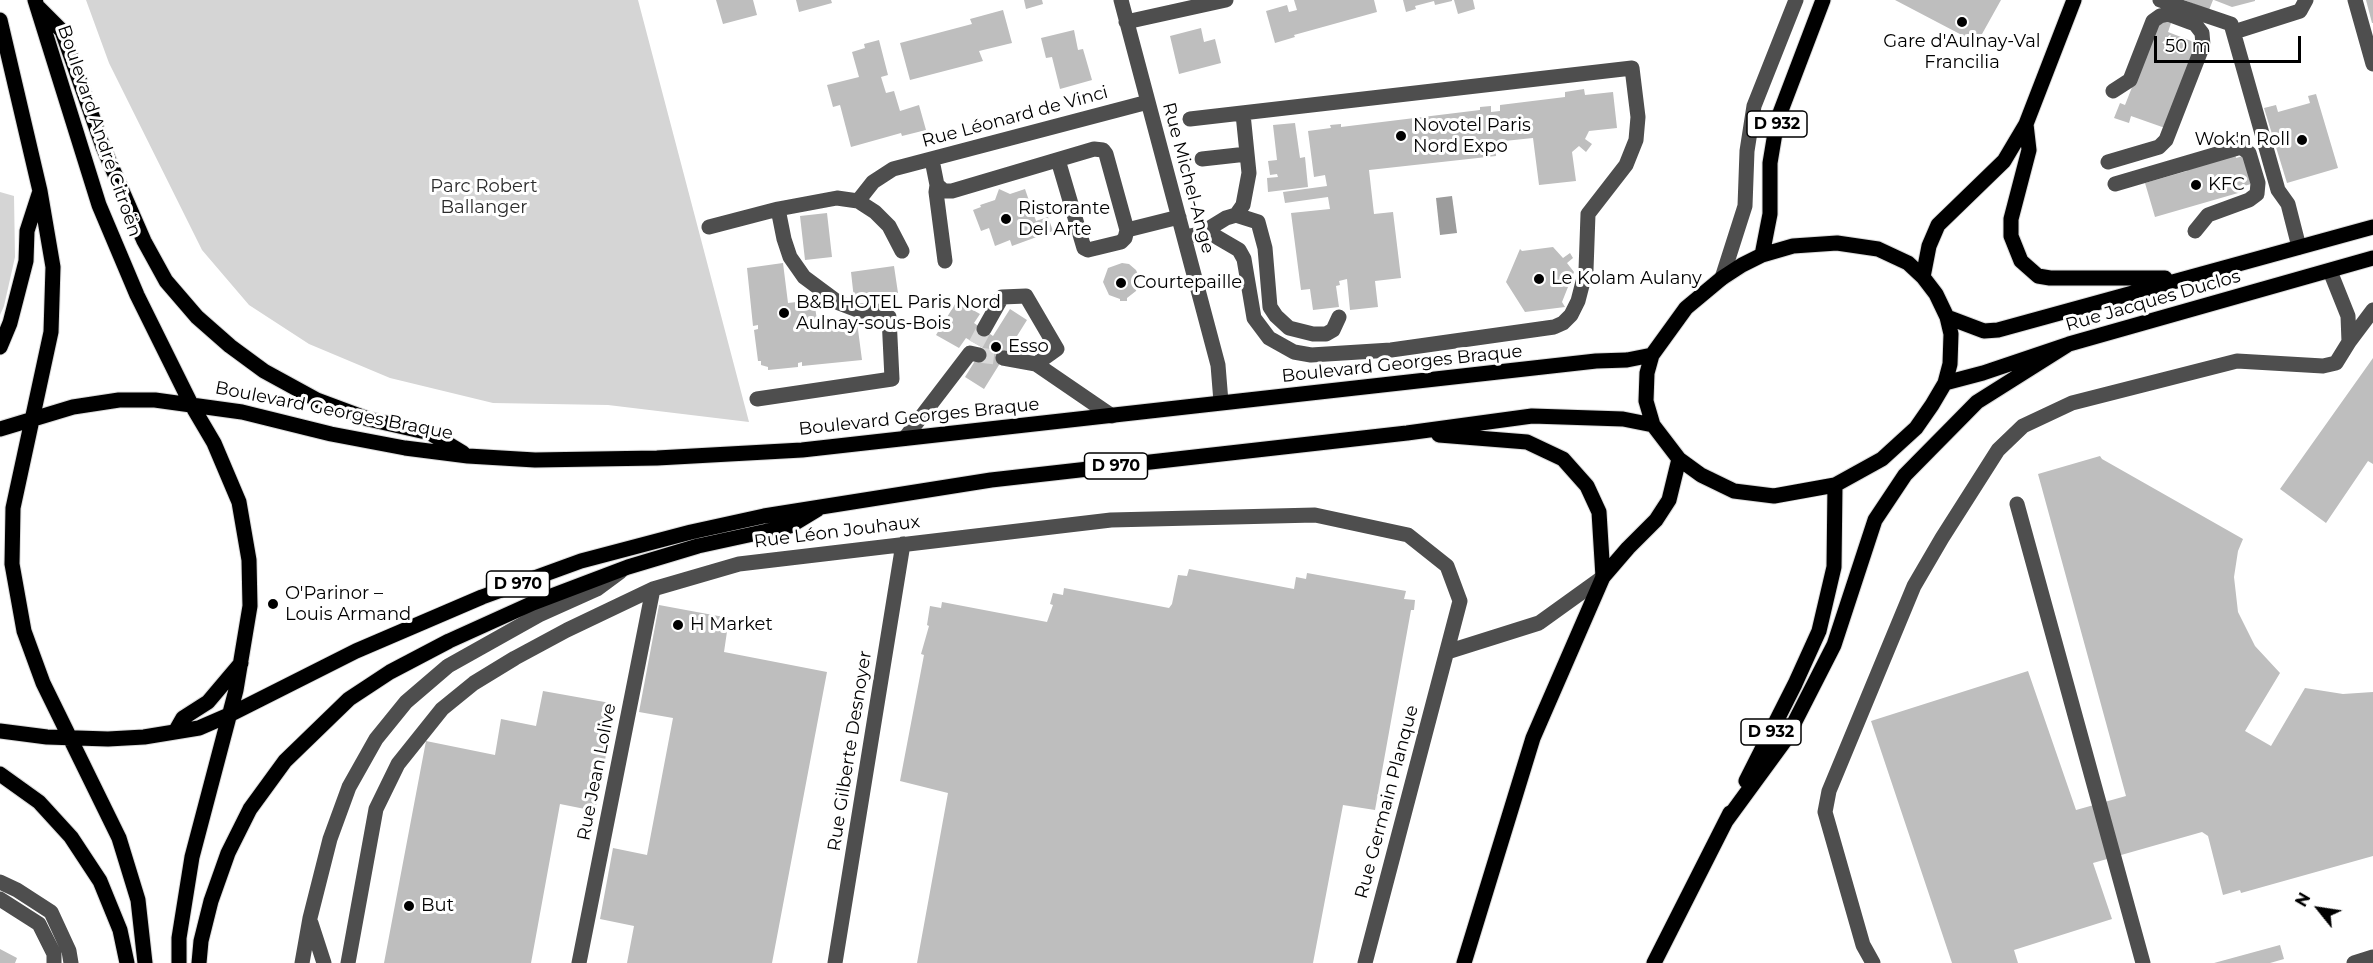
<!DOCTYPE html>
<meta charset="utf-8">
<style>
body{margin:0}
#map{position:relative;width:2373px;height:963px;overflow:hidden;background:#fff;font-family:Montserrat,sans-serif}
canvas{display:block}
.north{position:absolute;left:2289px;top:879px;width:60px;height:60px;-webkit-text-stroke:4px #fff;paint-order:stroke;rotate:300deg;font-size:16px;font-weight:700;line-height:24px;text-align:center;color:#000}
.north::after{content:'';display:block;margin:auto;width:21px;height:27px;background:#000;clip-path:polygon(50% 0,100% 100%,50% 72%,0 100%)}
.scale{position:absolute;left:2154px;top:36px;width:147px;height:27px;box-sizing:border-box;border:3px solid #000;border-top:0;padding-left:8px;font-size:18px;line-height:21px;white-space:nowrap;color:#000;-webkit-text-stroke:4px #fff;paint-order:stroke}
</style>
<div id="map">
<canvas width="2373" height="963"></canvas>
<div class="north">N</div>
<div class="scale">50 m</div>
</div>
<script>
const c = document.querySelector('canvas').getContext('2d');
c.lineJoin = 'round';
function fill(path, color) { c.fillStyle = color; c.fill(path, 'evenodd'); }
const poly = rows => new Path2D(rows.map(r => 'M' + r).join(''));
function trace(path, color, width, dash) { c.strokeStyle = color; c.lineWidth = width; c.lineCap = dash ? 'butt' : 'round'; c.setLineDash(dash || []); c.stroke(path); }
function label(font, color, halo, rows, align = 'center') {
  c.font = font + ' Montserrat,sans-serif'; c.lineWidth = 6; c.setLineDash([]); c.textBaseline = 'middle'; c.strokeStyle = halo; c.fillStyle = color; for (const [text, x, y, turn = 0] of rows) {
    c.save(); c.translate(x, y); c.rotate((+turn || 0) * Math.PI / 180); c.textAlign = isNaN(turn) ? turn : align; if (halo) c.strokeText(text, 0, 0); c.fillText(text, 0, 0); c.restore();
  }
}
fill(poly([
 [86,0,638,0,749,422,608,405,493,403,390,378,309,344,249,305,202,250,109,63],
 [0,192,14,196,15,257,4,306,0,315]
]), '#d5d5d5');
fill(poly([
 [1452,196,1457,233,1440,235,1436,198]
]), '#9c9c9c');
fill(poly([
 [716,0,753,0,757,15,723,24],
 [796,0,831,0,832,3,799,12],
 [1024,0,1042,0,1043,4,1026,9],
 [1294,0,1374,0,1377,12,1294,35,1295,37,1275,43,1266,11,1287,5,1289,12,1297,10],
 [1403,0,1452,0,1452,1,1435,5,1434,1,1415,6,1416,9,1406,12],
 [1454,0,1473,0,1475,9,1458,14],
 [1895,0,2001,0,1977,43],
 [2184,0,2213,0,2209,10],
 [2214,0,2255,0,2255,1,2232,7],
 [2366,0,2373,0,2373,23,2372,23],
 [1003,10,1012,43,979,51,983,61,910,80,900,43,972,24,970,19],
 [2172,20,2168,32,2199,44,2165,128,2131,116,2129,123,2114,118,2120,103,2125,105,2155,29,2158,24],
 [1201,28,1204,42,1215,39,1221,63,1179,74,1170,36],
 [1074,30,1078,50,1083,49,1092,80,1060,89,1052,57,1046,58,1041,38],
 [879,40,888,75,881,77,886,93,894,91,900,111,919,105,926,130,902,136,901,133,851,147,840,105,833,107,827,85,859,77,852,52,865,48,864,44],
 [1584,89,1585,95,1613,92,1617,128,1589,131,1585,139,1592,144,1586,152,1579,146,1572,152,1576,181,1539,185,1533,138,1495,142,1496,156,1369,170,1374,214,1393,212,1401,278,1375,281,1378,307,1350,310,1347,279,1339,281,1340,285,1336,286,1339,307,1313,310,1310,289,1301,290,1291,213,1330,209,1328,197,1285,203,1283,192,1327,186,1325,175,1314,177,1308,131,1331,128,1330,125,1341,124,1341,127,1480,110,1480,107,1491,106,1491,112,1500,111,1500,105,1565,97,1565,92],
 [2316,94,2338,168,2287,183,2264,108,2276,105,2278,112,2310,103,2308,96],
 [1295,123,1300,158,1305,157,1308,187,1268,192,1267,178,1278,177,1277,174,1270,175,1268,161,1277,160,1273,125],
 [2235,152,2236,158,2243,156,2251,184,2244,186,2245,191,2155,217,2145,183,2187,171,2186,167],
 [999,189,1010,194,1025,189,1036,221,1048,217,1053,231,1012,246,1010,240,995,246,989,228,981,231,973,210,981,207,980,205,995,200],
 [827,213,832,257,805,260,800,216],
 [1553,247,1563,258,1570,253,1573,258,1567,263,1574,272,1562,302,1565,307,1525,312,1506,282,1520,249,1522,251],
 [783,263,788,303,814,300,818,327,857,322,862,360,802,366,802,362,798,363,798,367,768,370,768,367,761,365,761,361,758,361,754,330,758,329,758,325,753,326,747,268],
 [1122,263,1129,264,1136,270,1139,277,1138,284,1136,291,1127,298,1127,301,1120,301,1120,299,1109,295,1103,282,1108,268],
 [894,266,898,293,854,299,851,272],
 [957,301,980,314,974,323,993,336,1010,309,1027,320,984,389,965,377,983,348,966,338,959,348,936,335],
 [2373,358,2373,464,2368,461,2326,523,2280,489],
 [2100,456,2102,459,2243,539,2238,551,2234,577,2238,612,2255,646,2280,673,2245,731,2271,746,2305,688,2343,694,2373,692,2373,856,2241,893,2240,890,2223,895,2208,836,2202,832,2093,863,2112,919,2014,950,2018,963,1952,963,1871,721,2028,671,2076,810,2126,796,2038,474],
 [1189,569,1294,589,1296,577,1306,579,1307,573,1406,591,1404,599,1415,600,1414,610,1411,610,1375,810,1343,805,1313,963,917,963,948,793,900,781,924,655,921,654,929,626,927,625,930,606,941,608,942,602,1047,622,1053,605,1050,604,1053,593,1063,595,1064,588,1169,608,1172,604,1178,575,1187,576],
 [659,605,729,618,724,652,827,672,772,963,627,963,634,926,600,919,613,848,647,855,673,718,639,712],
 [543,691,616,704,595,811,560,804,531,963,384,963,426,741,495,755,501,719,536,726],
 [2280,945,2284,959,2270,963,2214,963],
 [0,949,17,958,15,963,0,963]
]), '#bebebe');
trace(poly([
 [976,344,984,329],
 [979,355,1003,358]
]), '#d9d9d9', 15, [15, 8]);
const major = poly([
 [35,0,99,205,137,295,191,404,214,443,239,502,249,560,250,606,236,690,192,857,179,938,179,963],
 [39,8,62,31,103,147,144,241,166,281,197,317,230,346,264,371,317,400,368,419,430,433,463,453],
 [0,20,40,191,53,267,51,332,13,508,12,564,24,631,43,683,119,838,138,900,145,963],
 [2026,124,2029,150,2011,219,2011,236,2021,261,2038,276,2050,278,2165,278],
 [1837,243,1878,249,1908,263,1923,277,1936,294,1947,317,1951,334,1950,364,1945,383,1932,405,1916,428,1882,459,1835,485,1774,496,1734,491,1701,475,1679,459,1653,425,1646,401,1647,373,1652,355,1686,308,1722,278,1742,265,1762,255,1793,246,1837,243],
 [1762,255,1770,214,1770,163,1777,121,1823,0],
 [1923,277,1929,246,1938,225,2004,161,2026,124,2074,0],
 [1947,317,1984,331,1998,330,2373,227],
 [0,347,10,323,26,261,27,231,39,194],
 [1945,383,1983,373,2069,344,2373,258],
 [0,429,73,407,119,400,155,400,242,412,331,434,405,448,468,456,535,460,657,458,802,450,1596,361,1627,360,1652,355],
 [1439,435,1527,442,1563,459,1587,486,1599,512,1603,577],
 [0,731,47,737,108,739,144,737,199,728,229,715,356,651,482,597,581,561,691,532,764,516,991,480,1407,433,1532,416,1623,419,1653,425],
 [175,732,183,718,208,702,241,663],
 [0,774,39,802,71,837,100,881,120,930,127,963],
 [1746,781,1795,684,1819,631,1834,567,1835,485],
 [1726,821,1786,739,1834,645,1875,520,1905,475,1977,402,2069,344],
 [199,963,201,941,211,901,228,853,250,809,285,761,349,699,390,672,449,641,533,603,628,567,698,546,790,526,818,509],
 [1464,963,1533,738,1603,577,1628,548,1656,520,1669,500,1679,459],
 [1654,963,1730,813]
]);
trace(major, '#dbdbdb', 17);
trace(poly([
 [1121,0,1218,365,1221,402],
 [2160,0,2231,24,2278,190,2288,204,2299,247],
 [2355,0,2373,64],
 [1126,22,1226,0],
 [2234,32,2300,11,2306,0],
 [1202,159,1247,154],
 [932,160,937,185,944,191,952,191,1094,149,1103,150,1106,154,1127,230,1125,238,1121,242,1088,250,1084,248,1058,160],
 [2108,162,2159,147,2166,140,2203,45,2202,33,2195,24,2168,14,2160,16,2153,21,2130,80,2113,91],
 [2115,184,2241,147,2249,153,2258,183,2257,194,2249,200,2208,215,2195,231],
 [937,185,936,192,945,261],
 [858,201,875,212,889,226,902,251],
 [1236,215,1258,222,1265,248,1270,307,1276,316,1289,328,1313,334,1326,334,1333,330,1339,317],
 [709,227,778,209,837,198,858,201,873,182,893,169,1148,102],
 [1127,230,1179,217],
 [1200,234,1226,218,1236,215,1243,205,1249,173,1243,114],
 [1184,237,1200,234,1215,236,1239,250,1244,259,1254,318,1269,338,1294,352,1311,355,1391,350,1554,327,1563,323,1571,315,1578,301,1586,270,1588,214,1626,165,1636,140,1638,117,1632,68,1190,119],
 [1722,278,1745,206,1747,151,1754,106,1796,0],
 [984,329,1002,297,1026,296,1057,349,1036,364],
 [2349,342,2373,310],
 [1003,358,1036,364,1112,416],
 [757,399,892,379,889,317,877,311,860,311,839,303,804,277,790,257,784,239,778,209],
 [905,438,970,353,979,355],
 [2017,504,2143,963],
 [1447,652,1539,623,1603,577],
 [0,882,17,890,51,912,69,951,71,963],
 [0,899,39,924,54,954,54,963],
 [311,923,324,963],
 [302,963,310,918,330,839,349,787,376,739,406,702,448,666,539,615,597,589,620,572],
 [348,963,376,809,398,764,442,709,474,683,515,658,567,630,653,589,739,564,1111,520,1315,515,1408,535,1447,566,1460,601,1365,963],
 [579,963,653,589],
 [835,963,903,544],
 [1873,963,1863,945,1825,812,1829,791,1914,586,1942,538,1998,450,2023,426,2072,403,2237,361,2323,366,2336,363,2349,342,2348,316,2330,271],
 [2354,963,2373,957]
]), '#4e4e4e', 15);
trace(major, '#000', 15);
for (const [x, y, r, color] of [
 [1962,22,6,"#000"],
 [1401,136,6,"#000"],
 [2302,140,6,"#000"],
 [2196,185,6,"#000"],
 [1006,219,6,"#000"],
 [1539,279,6,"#000"],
 [1121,283,6,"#000"],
 [784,313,6,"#000"],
 [996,347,6,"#000"],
 [273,604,6,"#000"],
 [678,625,6,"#000"],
 [409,906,6,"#000"]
]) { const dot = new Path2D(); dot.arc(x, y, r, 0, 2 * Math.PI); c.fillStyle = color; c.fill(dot); trace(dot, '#fff', 2); }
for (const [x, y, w] of [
 [1777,124,60],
 [1116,466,63],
 [518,584,63],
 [1771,732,60]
]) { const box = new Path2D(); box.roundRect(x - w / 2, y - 13, w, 26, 4.5); c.fillStyle = '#fff'; c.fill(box); trace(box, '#000', 1.5); }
label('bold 16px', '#000', null, [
 ["D 932",1777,124],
 ["D 970",1116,466],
 ["D 970",518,584],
 ["D 932",1771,732]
]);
label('18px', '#000', '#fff', [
 ["Gare d'Aulnay-Val",1962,42,"center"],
 ["Francilia",1962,63,"center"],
 ["Novotel Paris",1413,126],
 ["Nord Expo",1413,147],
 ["Wok'n Roll",2290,140,"right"],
 ["KFC",2208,185],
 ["Ristorante",1018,209],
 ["Del Arte",1018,230],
 ["Le Kolam Aulany",1551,279],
 ["Courtepaille",1133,283],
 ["B&B HOTEL Paris Nord",796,303],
 ["Aulnay-sous-Bois",796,324],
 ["Esso",1008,347],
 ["O'Parinor –",285,594],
 ["Louis Armand",285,615],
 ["H Market",690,625],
 ["But",421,906]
], 'left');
label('18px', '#000', '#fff', [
 ["Rue Léonard de Vinci",1015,117,-15],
 ["Boulevard André Citroën",99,131,71],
 ["Rue Michel-Ange",1188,178,75],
 ["Rue Jacques Duclos",2153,301,-16],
 ["Boulevard Georges Braque",1402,364,-6],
 ["Boulevard Georges Braque",334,411,11],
 ["Boulevard Georges Braque",919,417,-6],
 ["Rue Léon Jouhaux",837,532,-7],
 ["Rue Gilberte Desnoyer",850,751,-81],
 ["Rue Jean Lolive",597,772,-79],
 ["Rue Germain Planque",1387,802,-75]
]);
label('18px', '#2c2c2c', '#fff', [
 ["Parc Robert",484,187],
 ["Ballanger",484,208]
]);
</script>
